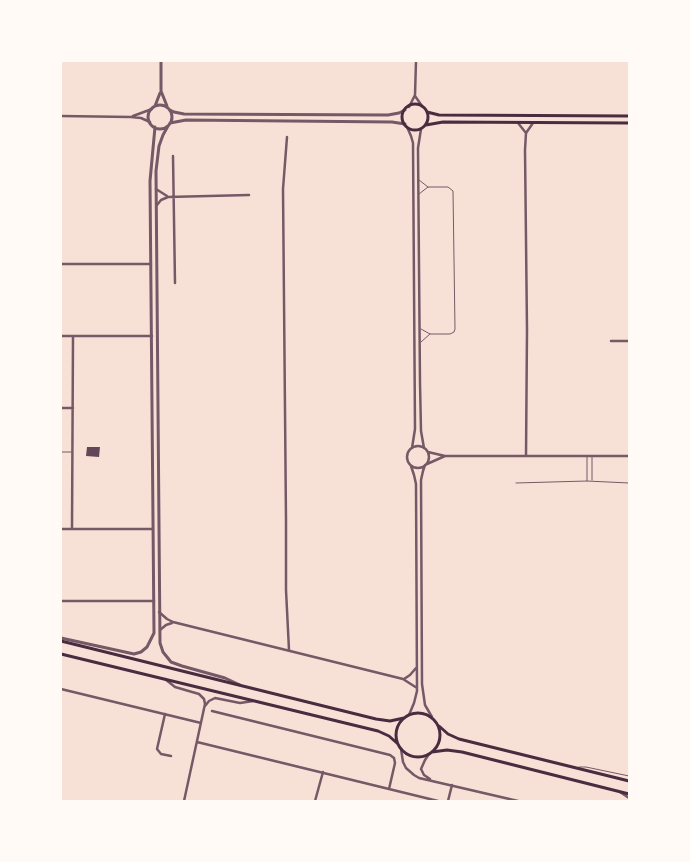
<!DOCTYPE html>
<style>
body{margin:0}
#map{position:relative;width:690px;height:862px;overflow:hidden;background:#f7e1d7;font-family:"IBM Plex Sans",sans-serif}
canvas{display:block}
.frame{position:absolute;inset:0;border:62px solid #fffaf5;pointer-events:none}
</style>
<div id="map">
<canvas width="690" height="862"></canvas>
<div class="frame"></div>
</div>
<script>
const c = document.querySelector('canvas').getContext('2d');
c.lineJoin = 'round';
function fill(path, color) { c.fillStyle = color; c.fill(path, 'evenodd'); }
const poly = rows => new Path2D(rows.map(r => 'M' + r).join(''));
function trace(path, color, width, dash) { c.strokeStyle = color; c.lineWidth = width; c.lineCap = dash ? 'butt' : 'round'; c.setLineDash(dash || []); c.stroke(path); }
fill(poly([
 [87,447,100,447,99,457,86,456]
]), '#644757');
trace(poly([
 [419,180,428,187],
 [419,194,428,187,448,187,453,191,455,329,454,332,450,334,430,334,421,329],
 [421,342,430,334],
 [61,452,72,452],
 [592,457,592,480],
 [587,481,587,456],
 [516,483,587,481,629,483],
 [579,767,586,767,629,776]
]), '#755966', 1);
trace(poly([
 [415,96,422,106],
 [409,107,415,95,416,61],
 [61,116,131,117,141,118,150,122],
 [133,116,152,109],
 [518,123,526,133],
 [407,127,411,136,413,143,415,429,412,448],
 [421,129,418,148,420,383,421,431,424,448],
 [287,137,283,189,286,521,286,590,289,650],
 [173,156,175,283],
 [156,189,167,196],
 [157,205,161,200,168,197,249,195],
 [61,264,151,264],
 [61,336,152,336],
 [611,341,629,341],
 [61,408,73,408],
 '407 457a11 11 0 1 1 22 0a11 11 0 1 1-22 0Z',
 [428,452,445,456,629,456],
 [526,456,527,330,525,150,526,133,533,123],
 [427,464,445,456],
 [425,465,423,471,421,480,422,684,425,705,432,717],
 [61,529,153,529],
 [72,529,73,337],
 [61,601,154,601],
 [159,612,167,619,173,622,403,679,417,688],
 [160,630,166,625,172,623],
 [165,679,175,687,199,694,204,699,205,704,184,801],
 [404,679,410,675,416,668],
 [61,689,201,723],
 [205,706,209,701,215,698,240,703,253,701],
 [212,711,390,755,394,758,395,763,389,789],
 [165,714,157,749,161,754,171,756],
 [409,715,414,703,417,691,416,484,414,475,411,466],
 [197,742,438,801],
 [401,749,403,762,406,768,414,775,419,778,518,801],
 [429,754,425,760,421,769,424,775,430,779],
 [620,792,629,798],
 [315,801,323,772],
 [448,801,452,785]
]), '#755966', 2.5);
trace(poly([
 [161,61,161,91,167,106],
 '148 117a12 12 0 1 1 24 0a12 12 0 1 1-24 0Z',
 [155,106,160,93],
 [170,110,174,112,184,114,388,115,399,113,405,110],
 [170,123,186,120,392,122,405,124],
 [168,126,163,135,159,146,156,171,160,643,163,652,171,662,182,666,225,678,240,685],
 [61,638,134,654,141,652,147,647,154,633,150,181,155,127]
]), '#755966', 3);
trace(poly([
 '402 117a13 13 0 1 1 26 0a13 13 0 1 1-26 0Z',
 [427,112,439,115,629,116],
 [426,125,443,122,629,123],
 [61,641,376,719,390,721,404,718],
 [61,654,378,731,389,736,398,744],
 '396 735a22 22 0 1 1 44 0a22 22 0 1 1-44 0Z',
 [439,726,448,734,459,739,629,781],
 [432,752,447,750,462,752,629,794]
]), '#4a2c40', 3);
</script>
